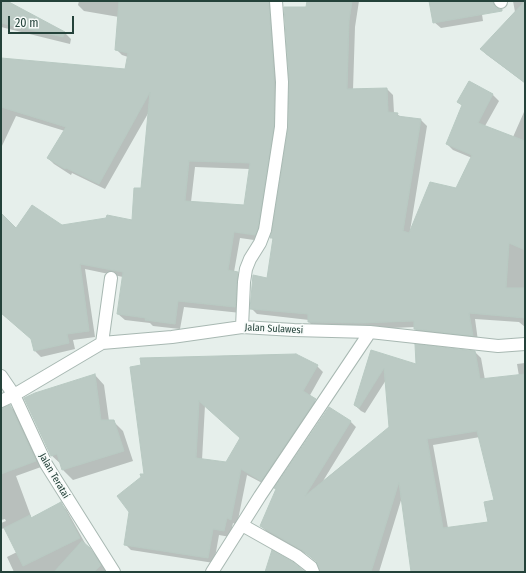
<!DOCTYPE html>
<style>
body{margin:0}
#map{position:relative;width:526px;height:573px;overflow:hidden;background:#e6efeb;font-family:"Fira Sans Condensed",sans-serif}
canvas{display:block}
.frame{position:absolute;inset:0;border:2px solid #24423a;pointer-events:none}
.scale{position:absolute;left:8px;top:16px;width:66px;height:18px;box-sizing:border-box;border:2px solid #24423a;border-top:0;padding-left:5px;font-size:12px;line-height:14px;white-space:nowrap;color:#24423a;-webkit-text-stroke:3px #f7fbf9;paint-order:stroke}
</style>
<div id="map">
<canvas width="526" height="573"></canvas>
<div class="frame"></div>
<div class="scale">20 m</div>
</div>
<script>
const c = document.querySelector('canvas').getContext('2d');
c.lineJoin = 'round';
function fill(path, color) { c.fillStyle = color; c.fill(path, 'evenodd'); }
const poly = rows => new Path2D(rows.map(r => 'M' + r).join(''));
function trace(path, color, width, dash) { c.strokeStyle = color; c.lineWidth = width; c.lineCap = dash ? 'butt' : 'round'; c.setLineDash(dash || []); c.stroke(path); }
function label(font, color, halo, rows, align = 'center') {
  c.font = font + ' "Fira Sans Condensed",sans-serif'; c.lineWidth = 3.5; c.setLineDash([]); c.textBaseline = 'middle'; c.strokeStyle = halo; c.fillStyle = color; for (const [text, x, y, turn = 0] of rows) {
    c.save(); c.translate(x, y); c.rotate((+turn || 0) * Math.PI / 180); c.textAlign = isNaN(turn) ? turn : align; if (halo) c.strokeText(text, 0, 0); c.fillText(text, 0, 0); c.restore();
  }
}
fill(poly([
 [1,1,5,1,64,32,71,39,70,44,1,27],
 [79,1,274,1,280,89,261,241,240,238,234,272,237,273,244,279,241,313,184,307,180,329,153,326,150,323,125,320,118,314,123,277,85,269,95,337,73,340,75,349,41,357,35,351,33,340,1,313,1,214,16,230,133,221,142,189,150,110,105,189,72,173,71,175,54,164,48,158,65,131,16,116,1,148,1,59,126,70,128,57,122,55,116,49,119,17,84,11,78,5],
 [195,167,250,169,245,206,191,202],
 [308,1,359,1,355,27,353,90,387,89,393,95,394,113,397,114,401,117,421,120,427,126,410,231,457,190,472,158,453,150,447,144,463,106,458,102,469,82,493,95,499,101,485,126,513,137,524,112,525,113,525,327,519,322,475,319,478,341,422,335,415,329,415,327,369,329,315,328,309,322,309,320,257,314,251,308,267,279,274,240,271,237],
 [430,1,480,1,483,21,441,28,434,22],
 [513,1,525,1,525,83,487,55,481,49,515,12],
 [371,351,417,365,475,352,481,358,485,380,519,376,517,364,525,363,525,572,412,572,402,497,379,572,340,572,320,565,308,555,267,532,261,526,350,421,356,427,323,481,390,427,386,380,365,413,361,411,355,405],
 [480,437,495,500,490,522,448,528,433,445],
 [317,366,323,372,309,397,321,406,268,486,247,475,237,525,233,523,230,537,219,535,214,563,131,550,125,544,145,474,131,368],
 [205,405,241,438,227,463,202,460],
 [95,375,104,385,109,421,113,421,123,431,133,461,73,480,63,470,62,465,51,455],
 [10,406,16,412,41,467,16,476,32,519,61,504,66,509,86,545,96,555,106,571,105,572,14,572,7,557,17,552,5,528,1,529,1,523,6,521,5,519,1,520,1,409]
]), '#0003');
const building = poly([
 [1,1,7,1,65,32,63,37,1,23,1,1],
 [119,1,269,1,274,82,274,126,258,228,255,235,234,232,228,270,238,272,235,307,178,301,175,324,145,320,146,318,117,314,123,272,80,264,89,331,67,334,69,343,34,351,31,339,1,313,1,213,16,228,32,205,62,225,106,218,107,215,132,220,134,188,141,188,150,92,99,184,66,168,65,169,47,158,66,127,1,107,1,58,125,69,128,53,115,50,119,1],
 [189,161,250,163,244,205,185,201,189,161],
 [307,1,352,1,349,21,347,89,387,88,388,112,398,113,397,116,421,119,403,231,409,233,430,182,456,188,472,155,446,144,462,105,457,102,469,81,493,94,478,123,525,141,525,250,509,243,506,288,525,288,525,318,469,313,473,336,414,329,414,321,362,323,308,322,308,314,250,309,253,275,267,278,273,238,270,238,272,231,288,128,289,81,284,7,306,7,307,1],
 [429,1,493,1,495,6,499,9,502,9,502,11,433,23,429,1],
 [525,1,525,83,480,49,525,1],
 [415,344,475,351,480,379,525,374,525,572,411,572,399,482,371,572,320,572,316,561,302,550,260,526,276,489,274,488,329,407,351,421,305,496,389,427,384,368,359,408,354,405,371,350,416,364,415,344],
 [477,431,494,500,484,502,488,522,443,528,427,439,477,431],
 [296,354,318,365,303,391,316,399,261,481,241,469,231,520,227,518,224,531,213,529,208,558,124,545,129,512,117,496,141,477,140,474,144,474,130,367,141,365,140,358,296,354],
 [199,401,240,438,226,462,196,458,199,401],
 [95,374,101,420,114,420,124,451,62,470,57,454,51,456,24,398,35,393,95,374],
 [10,405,36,461,1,474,1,408,10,405],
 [61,502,80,538,23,566,4,528,30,515,31,518,61,502],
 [82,541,90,548,101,565,94,572,54,572,82,541],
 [272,550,293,562,305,572,265,572,272,550]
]);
fill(building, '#bbcac4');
trace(building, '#b8c9c2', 1);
const minor = poly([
 [500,1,501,2],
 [242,327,244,282,246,269,250,259,260,243,265,230,281,127,282,82,276,1],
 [102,343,111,278],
 [1,376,14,395,46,464,114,572],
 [1,401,14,395,102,343,172,337,242,327,294,330,370,332,498,346,525,344],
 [242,525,297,556,311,567,313,572],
 [212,572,260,496,370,332]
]);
trace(minor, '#a8b8b2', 14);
trace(minor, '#fff', 12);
label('10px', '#24423a', '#f7fbf9', [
 ["Jalan Sulawesi",274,329,3],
 ["Jalan Teratai",54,476,60]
]);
</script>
